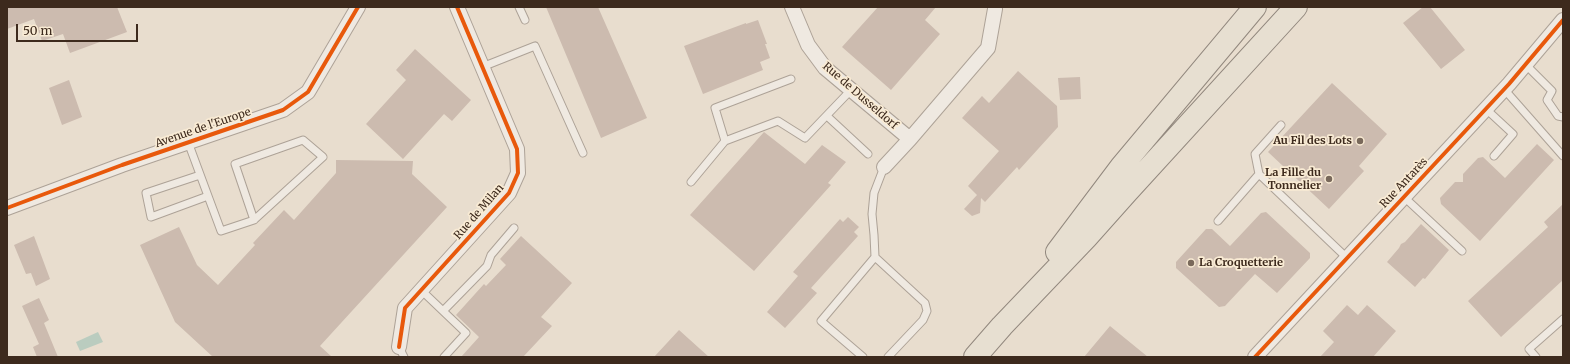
<!DOCTYPE html>
<meta charset="utf-8">
<style>
body{margin:0}
#map{position:relative;width:1570px;height:364px;overflow:hidden;background:#e8ddce;font-family:Merriweather,serif}
canvas{display:block}
.frame{position:absolute;inset:0;border:8px solid #3d2a1d;pointer-events:none}
.scale{position:absolute;left:16px;top:24px;width:122px;height:18px;box-sizing:border-box;border:2px solid #3d2a1d;border-top:0;padding-left:5px;font-size:12px;line-height:14px;white-space:nowrap;color:#3d2a1d;-webkit-text-stroke:3px #f9ebd4;paint-order:stroke}
</style>
<div id="map">
<canvas width="1570" height="364"></canvas>
<div class="frame"></div>
<div class="scale">50 m</div>
</div>
<script>
const c = document.querySelector('canvas').getContext('2d');
c.lineJoin = 'round';
function fill(path, color) { c.fillStyle = color; c.fill(path, 'evenodd'); }
const poly = rows => new Path2D(rows.map(r => 'M' + r).join(''));
function trace(path, color, width, dash) { c.strokeStyle = color; c.lineWidth = width; c.lineCap = dash ? 'butt' : 'round'; c.setLineDash(dash || []); c.stroke(path); }
function label(font, color, halo, rows, align = 'center') {
  c.font = font + ' Merriweather,serif'; c.lineWidth = 3.5; c.setLineDash([]); c.textBaseline = 'middle'; c.strokeStyle = halo; c.fillStyle = color; for (const [text, x, y, turn = 0] of rows) {
    c.save(); c.translate(x, y); c.rotate((+turn || 0) * Math.PI / 180); c.textAlign = isNaN(turn) ? turn : align; if (halo) c.strokeText(text, 0, 0); c.fillText(text, 0, 0); c.restore();
  }
}
fill(poly([
 [98,332,103,342,80,351,76,342]
]), '#baccbf');
fill(poly([
 [7,7,117,7,127,32,70,53,63,34,42,41,34,19,7,29],
 [546,7,598,7,647,118,601,138],
 [878,7,936,7,925,20,940,34,891,90,842,47],
 [1423,7,1430,7,1465,50,1441,69,1403,23],
 [758,20,767,44,765,44,770,58,760,62,763,70,703,94,684,46,746,23,746,24],
 [415,49,471,100,452,121,444,114,403,159,366,124,406,80,396,70],
 [1018,71,1057,106,1058,127,1019,170,1017,167,985,202,981,198,980,213,972,216,964,209,977,195,968,186,999,151,962,118,982,96,989,103],
 [1080,77,1081,99,1060,100,1058,78],
 [69,80,82,117,62,125,49,88],
 [1332,83,1387,134,1359,166,1364,171,1329,209,1268,152],
 [764,132,805,164,822,145,846,162,828,183,831,185,754,271,690,215],
 [1537,144,1554,160,1480,241,1441,204,1440,198,1455,182,1463,182,1463,174,1478,158,1483,157,1505,178],
 [336,160,413,161,412,174,447,207,320,346,332,357,213,357,175,322,140,245,179,227,197,265,218,285,255,245,253,243,284,210,294,220,336,173],
 [1563,204,1563,280,1501,337,1468,301,1548,227,1544,222],
 [1266,212,1310,253,1310,258,1277,293,1255,274,1225,306,1219,307,1176,268,1176,262,1206,229,1212,229,1230,246,1261,213],
 [848,217,859,227,854,232,858,236,811,288,817,293,785,328,767,312,798,276,793,272,840,219,843,222],
 [1421,224,1449,250,1425,279,1423,278,1415,287,1387,262,1399,248,1401,244,1405,242],
 [34,236,50,279,36,286,31,273,26,274,14,245],
 [521,236,572,283,541,317,552,326,523,357,461,357,479,337,456,315,484,284,486,286,506,265,500,259],
 [39,298,49,320,44,323,58,357,37,357,33,347,39,344,22,306],
 [1347,305,1358,315,1367,305,1396,331,1373,357,1320,357,1334,342,1323,331],
 [1110,326,1148,357,1084,357],
 [679,330,709,357,654,357]
]), '#ccbbaf');
const lane = poly([
 [519,7,525,20],
 [1525,64,1552,91,1547,100,1558,116,1563,117],
 [482,67,535,46,583,153],
 [1504,89,1563,156],
 [1486,109,1513,134,1494,156],
 [827,116,868,154],
 [725,141,715,108,791,79],
 [188,142,221,231,254,220,323,157,303,140,235,164,254,220],
 [1259,174,1255,154,1281,125],
 [200,175,146,193,151,217,208,196],
 [691,182,725,141,778,121,805,138,851,90],
 [1404,197,1462,251],
 [1218,221,1259,174,1347,258],
 [875,257,925,303,927,311,923,320,888,357],
 [421,290,466,333,444,357],
 [443,311,487,266,491,255,514,228],
 [399,347,404,357],
 [863,357,821,321,875,257,874,235,872,214,874,193,884,167],
 [1536,357,1529,349,1563,319]
]);
const street = poly([
 [792,7,808,45,825,68,910,139,988,48,995,9],
 [884,167,910,139],
 [7,208,122,165,283,110,308,92,358,7],
 [399,347,405,308,509,193,518,173,517,149,457,7],
 [1255,357,1509,84,1563,20]
]);
const primary = poly([
 [1057,252,1121,167,1255,7],
 [975,357,1002,326,1086,238,1127,192,1296,7]
]);
trace(lane, '#ada297', 9);
trace(street, '#ada297', 16);
trace(primary, '#92887e', 24);
trace(lane, '#efe9e1', 7);
trace(street, '#efe9e1', 14);
trace(primary, '#e7dfd1', 22);
trace(poly([
 [7,208,122,165,283,110,308,92,358,7],
 [399,347,405,308,509,193,518,173,517,149,457,7],
 [1255,357,1509,84,1563,20]
]), '#e8590c', 4);
for (const [x, y, r, color] of [
 [1360,141,4,"#79695b"],
 [1329,179,4,"#79695b"],
 [1191,263,4,"#79695b"]
]) { const dot = new Path2D(); dot.arc(x, y, r, 0, 2 * Math.PI); c.fillStyle = color; c.fill(dot); trace(dot, '#f9ebd4', 1.5); }
label('11px', '#3d2a1d', '#f9ebd4', [
 ["Rue de Dusseldorf",860,96,41],
 ["Avenue de l'Europe",203,128,-19],
 ["Rue Antarès",1404,183,-47],
 ["Rue de Milan",479,212,-49]
]);
label('bold 11px', '#3d2a1d', '#f9ebd4', [
 ["Au Fil des Lots",1352,141],
 ["La Fille du",1321,173],
 ["Tonnelier",1321,186],
 ["La Croquetterie",1199,263,"left"]
], 'right');
</script>
